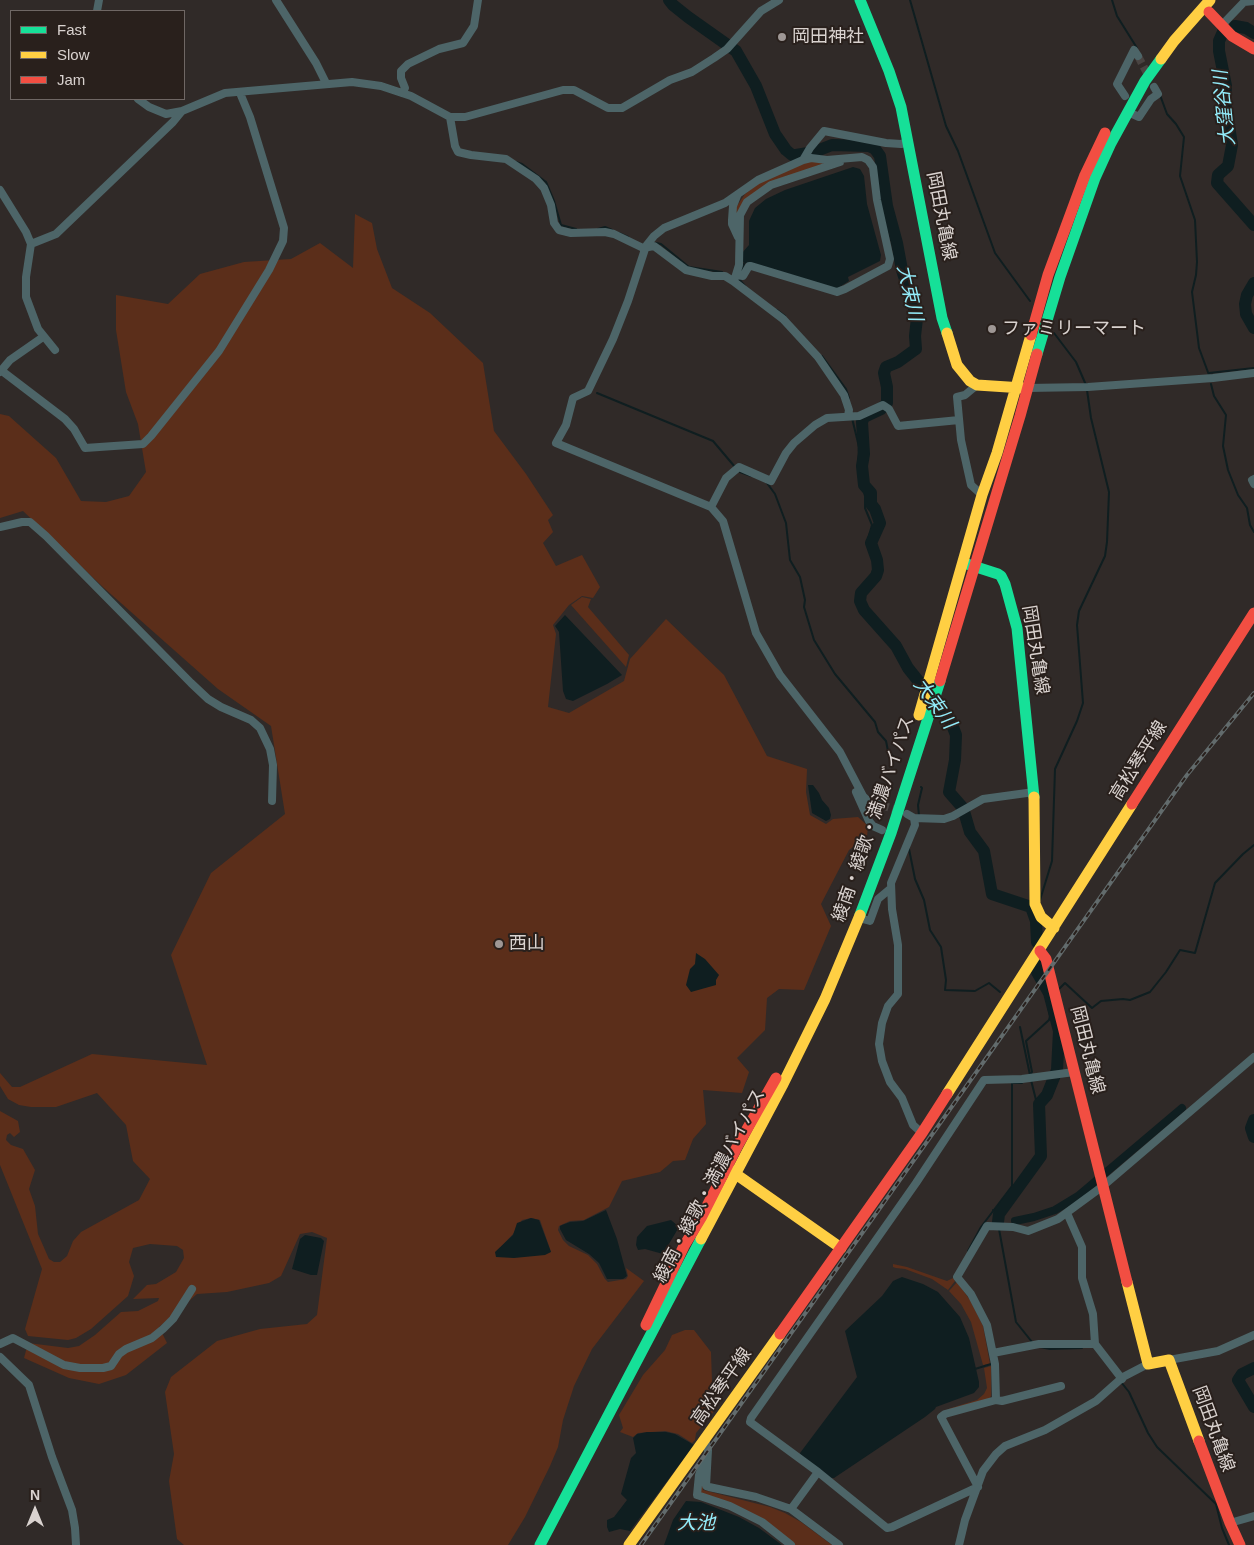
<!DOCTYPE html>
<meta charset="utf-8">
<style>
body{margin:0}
#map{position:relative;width:1254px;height:1545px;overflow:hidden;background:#302a28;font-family:Helvetica,sans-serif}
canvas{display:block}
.legend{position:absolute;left:10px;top:10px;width:175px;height:90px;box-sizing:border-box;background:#29201c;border:1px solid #6f6764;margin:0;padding:6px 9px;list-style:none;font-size:15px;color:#d9d2cf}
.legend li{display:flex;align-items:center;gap:10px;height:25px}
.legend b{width:25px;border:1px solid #6f6764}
.north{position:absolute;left:10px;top:1485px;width:50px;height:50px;-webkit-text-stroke:4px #29201c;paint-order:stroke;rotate:0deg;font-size:14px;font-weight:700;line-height:20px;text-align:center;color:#d9d2cf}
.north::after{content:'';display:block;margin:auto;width:18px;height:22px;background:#d9d2cf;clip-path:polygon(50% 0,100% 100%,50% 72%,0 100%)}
</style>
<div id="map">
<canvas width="1254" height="1545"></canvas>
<ul class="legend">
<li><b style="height:6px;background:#16e098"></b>Fast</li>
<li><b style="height:6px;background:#ffcf43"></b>Slow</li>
<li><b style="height:6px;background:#f24e42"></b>Jam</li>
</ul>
<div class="north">N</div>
</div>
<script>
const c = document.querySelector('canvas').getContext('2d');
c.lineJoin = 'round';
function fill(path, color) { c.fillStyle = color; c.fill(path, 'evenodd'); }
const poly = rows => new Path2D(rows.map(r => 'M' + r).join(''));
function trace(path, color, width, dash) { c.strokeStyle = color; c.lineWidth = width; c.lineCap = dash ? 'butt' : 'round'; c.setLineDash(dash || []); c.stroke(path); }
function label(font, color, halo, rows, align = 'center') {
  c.font = font + ' Helvetica,"Noto Sans JP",sans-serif'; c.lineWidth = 4; c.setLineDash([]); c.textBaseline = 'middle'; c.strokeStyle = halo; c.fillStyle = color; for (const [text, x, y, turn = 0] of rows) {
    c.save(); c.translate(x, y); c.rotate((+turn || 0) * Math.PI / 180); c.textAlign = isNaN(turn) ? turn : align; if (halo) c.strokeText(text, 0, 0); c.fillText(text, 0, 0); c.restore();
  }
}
fill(poly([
 [810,161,836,161,776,181,744,202,737,232,734,224,735,209,745,194,763,180],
 [355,214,372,223,377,249,392,288,430,313,483,363,494,431,526,474,553,515,548,520,553,532,543,543,556,566,582,555,600,587,593,598,582,596,569,605,553,625,556,634,548,707,569,713,624,681,630,659,666,619,724,675,767,756,807,769,806,792,810,815,826,824,833,819,858,817,868,826,867,837,849,850,821,904,831,926,804,990,779,989,767,998,765,1030,737,1058,749,1072,742,1093,703,1090,706,1124,693,1139,685,1160,673,1161,660,1172,622,1181,609,1207,584,1220,570,1221,559,1226,558,1230,563,1240,569,1246,588,1255,597,1264,605,1279,608,1282,626,1279,628,1276,626,1268,644,1281,592,1349,574,1386,563,1420,558,1447,550,1466,525,1517,508,1545,184,1545,177,1539,169,1481,174,1454,165,1392,171,1377,217,1341,260,1329,307,1324,317,1315,327,1238,312,1232,300,1234,281,1276,269,1283,227,1292,197,1294,159,1327,167,1343,126,1375,99,1384,69,1378,24,1358,28,1343,68,1348,79,1346,95,1335,121,1312,138,1311,158,1301,159,1298,133,1299,147,1285,156,1284,176,1272,184,1258,183,1250,177,1246,150,1244,133,1248,129,1262,134,1276,128,1296,91,1329,76,1338,68,1340,28,1336,25,1329,42,1269,0,1165,0,1111,18,1121,20,1132,14,1137,10,1133,7,1135,6,1140,11,1145,23,1149,35,1170,29,1189,35,1206,38,1234,49,1259,54,1262,60,1262,67,1256,73,1241,81,1232,139,1200,150,1179,133,1161,126,1125,97,1093,56,1107,31,1107,19,1105,8,1099,0,1086,0,1073,12,1087,20,1087,92,1054,207,1065,171,955,211,873,285,814,271,726,218,689,104,588,23,511,0,518,0,414,9,416,56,458,81,501,106,502,129,496,146,472,138,424,126,392,116,330,116,295,168,304,200,274,244,262,291,259,320,243,353,268],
 [531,1218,540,1220,551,1252,496,1252,513,1234,522,1220],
 [582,597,591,599,588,607,629,655,626,667,571,605],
 [893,1264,907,1267,947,1281,953,1278,955,1281,948,1290,932,1279,905,1269,896,1268,893,1267],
 [957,1282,970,1300,983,1326,990,1364,983,1365,971,1322,961,1304,949,1291],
 [685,1330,694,1330,711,1352,712,1382,709,1394,716,1409,696,1433,695,1440,692,1443,678,1434,665,1431,638,1433,633,1437,620,1432,623,1428,619,1415,643,1375,665,1350,672,1335],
 [991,1366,991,1396,989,1399,938,1414,951,1408,977,1400,984,1394,987,1388,984,1368],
 [704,1469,703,1490,770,1507,785,1513,801,1522,832,1545,793,1545,777,1531,700,1493,700,1486]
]), '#5b2e1a');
fill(poly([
 [853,167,860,169,864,176,867,204,881,255,880,261,848,277,849,281,838,288,832,288,743,262,742,253,749,245,749,221,755,208,766,199,785,190],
 [565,615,622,675,607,684,573,701,566,699,563,691,559,632,555,626],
 [808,785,813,785,819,793,822,800,829,808,831,815,830,819,826,821,812,813],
 [696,953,705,959,719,975,716,980,716,985,691,992,686,985,690,969,695,964],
 [606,1210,617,1239,627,1276,623,1279,607,1279,599,1263,589,1254,566,1240,560,1229,560,1226,562,1225,570,1222,583,1221],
 [531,1218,539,1220,551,1252,545,1255,514,1258,496,1257,495,1252,513,1235,517,1223],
 [671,1220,679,1227,663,1254,645,1249,638,1250,636,1245,637,1237,647,1226],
 [305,1235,321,1238,324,1241,317,1275,311,1275,292,1269,300,1239],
 [902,1277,923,1284,938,1292,960,1317,969,1338,979,1382,979,1387,974,1393,936,1407,935,1409,925,1417,834,1478,830,1478,801,1456,800,1453,857,1377,845,1331,882,1296,893,1281],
 [647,1432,666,1432,675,1434,694,1445,630,1531,620,1529,609,1532,607,1527,607,1520,614,1517,627,1500,621,1494,631,1458,636,1453,633,1438,637,1434],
 [686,1501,701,1502,739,1517,759,1528,782,1545,664,1545,673,1520]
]), '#0f1e20');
trace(poly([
 [910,0,946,126,958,151,995,253,1030,301],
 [1112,0,1117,16,1137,48],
 [1160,95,1167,114,1176,124,1184,137,1180,176,1195,220,1197,262,1196,275,1192,292,1199,348,1209,375],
 [516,162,522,164,546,182,554,201,561,225,576,229],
 [598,229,605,227,612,230],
 [619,233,628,237],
 [656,243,661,244,689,267,722,272],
 [741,271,745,262],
 [738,278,745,286],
 [777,310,785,316],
 [1054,333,1076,362,1086,385],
 [822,356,846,389,849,398],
 [1209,373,1254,368],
 [1211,384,1214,396,1226,415,1223,446,1228,470,1238,495,1247,508,1250,525,1254,532],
 [597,393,713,441,735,467],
 [852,418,859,447,858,467,865,496,865,508,872,525,868,539,869,544,873,547],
 [740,472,751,476],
 [767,483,775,494,786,523,790,560,800,577,805,600,804,607,814,640,835,674,875,722,878,732,886,741,888,751,896,759],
 [919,816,918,805,922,788,921,787],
 [909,849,915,879,924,900,930,930,941,947,946,980,945,990,975,991,989,983,1000,992],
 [1040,900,1052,861,1055,769,1077,721,1083,703,1077,625,1079,611,1105,556,1107,542,1109,492,1091,418,1087,390],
 [1058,990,1065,983,1092,1008,1101,1001,1123,999,1130,1000,1150,992,1166,972,1180,950,1195,953,1215,883,1243,854,1254,845],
 [1020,1027,1030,1075],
 [1030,1075,1032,1072,1026,1041,1049,1020,1050,1016,1047,1001,1052,996],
 [1013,1194,1039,1154,1037,1104,1031,1080],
 [993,1210,999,1214],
 [999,1229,1016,1322,1032,1342],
 [968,1251,981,1227,1012,1186,1012,1083,1022,1083],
 [1040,1347,1050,1349,1082,1348],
 [975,1369,991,1364],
 [1121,1382,1129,1392,1148,1433,1157,1447,1216,1504,1222,1528,1229,1545]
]), '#0f1e20', 2);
trace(poly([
 [1015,1221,1034,1217,1055,1210,1078,1196,1182,1108]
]), '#0f1e20', 8);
trace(poly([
 [669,0,673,5,688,17,736,51,756,86,775,134,786,150,792,155,796,155,814,152,832,145,869,146,875,149,880,156,887,206,897,243,902,270,917,318,915,336,916,349,898,362,886,367,884,373,887,387,887,403,881,409,864,417,862,422,864,454,862,466,864,485,871,493,871,504,875,509,880,523,871,543,877,560,878,570,876,576,861,593,860,601,864,610,896,646,908,668,951,722,956,735,955,760,949,792,963,808,970,832,984,851,992,894,1031,907,1036,921,1037,942],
 [1235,26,1246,28,1254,33],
 [1223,32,1219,41,1219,51,1226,86,1225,101,1232,145,1228,166,1218,175,1217,183,1254,225],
 [1254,283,1247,295,1245,304,1246,314,1254,328],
 [1254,1120,1251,1128,1254,1137],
 [998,1222,999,1214,1041,1156,1039,1104,1047,1095,1057,1070,1059,1031,1049,993,1037,972,1038,964],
 [1254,1368,1242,1374,1238,1380,1254,1407]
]), '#0f1e20', 12);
trace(poly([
 [1138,56,1149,77],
 [881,805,900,811]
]), '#494341', 8, [8, 4]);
trace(poly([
 [276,0,316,63,326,83],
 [97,11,99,0],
 [1222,25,1244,2,1254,1],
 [402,93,405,88,401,78,401,71,408,64,439,49,463,43,474,26,478,0],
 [1125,96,1117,84,1134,50,1138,56],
 [138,99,149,107,166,114,182,111],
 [1128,112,1139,117,1151,99,1158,94,1154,87],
 [450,117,455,146,458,152,471,155,506,159,536,179,544,188,551,205,554,223,559,230,571,233,605,232,614,234,643,248,654,246,686,270,712,276,725,276,733,281,783,319,818,357,844,395,849,410,848,416],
 [0,190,26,232,31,244,26,277,26,297,38,329,55,350],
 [737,196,733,206,732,220,732,224,738,237],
 [31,244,56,234,173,122,182,111,225,93,352,82,381,86,411,96,450,117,465,117,563,90,574,90,608,108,622,108,670,80,692,72,714,58,727,49,761,11,779,0],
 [736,275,743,276,749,266,751,266,837,292,845,289,888,266,890,259,877,200,873,167,868,160,862,157,827,160,811,158,803,160],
 [735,278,739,265,740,215,747,202,771,185,840,162],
 [2,371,65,419,74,429,85,448,143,444,151,436,219,351,269,270,283,241,284,228,250,117,240,93],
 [0,372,10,360,43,337],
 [977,385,965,395,957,397,961,440,971,485,982,495],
 [1027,388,1088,387,1213,378,1254,373],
 [1254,479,1252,480,1254,484],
 [711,507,726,478,739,467,771,481,786,453,794,443,815,425,827,418,859,416,883,405,889,409,898,426,959,420],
 [0,527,22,522,30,522,46,536,191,683,208,699,221,707,251,720,260,728,270,749,273,765,272,801],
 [856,792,869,821,873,826,882,830],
 [881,805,867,800,863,796,840,752,780,675,756,633,723,521,711,507,556,443,566,425,573,398,588,391,613,339,628,301,646,246,654,236,664,228,725,203,758,180,803,160,810,148,824,131,886,143,901,144,909,142],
 [907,814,914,818,944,819,953,816,983,799,1034,792],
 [914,818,915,825,891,883,892,909,898,945,898,994,888,1006,882,1023,879,1044,882,1061,890,1082,902,1098,913,1125,922,1133],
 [859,918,870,921,878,899,890,889],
 [0,1344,13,1338,64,1365,80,1368,103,1368,111,1366,119,1354,126,1349,152,1338,163,1329,173,1319,192,1289],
 [1095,1344,1122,1379],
 [993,1353,1039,1344,1095,1344,1093,1314,1082,1278,1082,1247,1067,1213],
 [0,1357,29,1385,52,1457,72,1510,75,1528,76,1545],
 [1169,1360,1218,1351,1254,1335],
 [996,1400,995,1364,987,1325,971,1294,957,1277,987,1226,1013,1227,1028,1231,1058,1219,1103,1186,1254,1057],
 [705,1440,708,1450,706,1486,709,1487,756,1497,791,1509,818,1472,887,1528,892,1527,978,1487,941,1417,945,1414,996,1400,1002,1401,1061,1386],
 [704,1461,699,1475,697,1495,730,1506,762,1522,791,1545],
 [818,1472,750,1422,751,1418,916,1183,984,1080,1022,1079,1074,1072],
 [791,1509,839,1545],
 [1230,1523,1254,1516],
 [959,1545,965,1520,983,1471,996,1454,1005,1446,1045,1430,1096,1401,1123,1377,1148,1364]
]), '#4d6568', 8);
trace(poly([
 [860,0,889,71,901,107,942,318,947,333],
 [1037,354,1060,277,1095,178,1111,143,1145,81,1161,59],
 [967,564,998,574,1001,576,1005,584,1017,628,1034,797],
 [860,915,891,833,940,681],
 [540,1545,701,1239]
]), '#16e098', 11);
trace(poly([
 [1161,59,1174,41,1210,0],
 [947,333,957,365,970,381,977,385,1023,388],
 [919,715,982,495,997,453,1031,335],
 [1034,797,1035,904,1041,917,1054,928],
 [947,1094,1132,804],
 [730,1170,841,1248],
 [701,1239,782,1086,825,999,860,915],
 [1127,1282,1148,1364,1169,1360,1199,1441],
 [629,1545,780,1334]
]), '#ffcf43', 11);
trace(poly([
 [1209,12,1232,36,1254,49],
 [1031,335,1048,275,1085,175,1105,133],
 [940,681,1020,416,1037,354],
 [1132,804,1254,613],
 [1040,951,1046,959,1127,1282],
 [646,1325,684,1246,701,1218,738,1145,776,1078],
 [780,1334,922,1133,947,1094],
 [1199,1441,1230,1523,1240,1545]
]), '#f24e42', 11);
const rail = poly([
 [641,1545,1187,775,1254,693]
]);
trace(rail, '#626b6c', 4);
trace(rail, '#29201c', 2, [5.5]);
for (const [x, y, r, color] of [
 [782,37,5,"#9e9795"],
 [992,329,5,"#9e9795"],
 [499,944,5,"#9e9795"]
]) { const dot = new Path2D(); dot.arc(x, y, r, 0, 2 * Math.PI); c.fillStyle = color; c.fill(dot); trace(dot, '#29201c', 2); }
label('18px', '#d9d2cf', '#29201c', [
 ["岡田神社",792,37],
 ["ファミリーマート",1002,329],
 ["西山",509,944]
], 'left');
label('18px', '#d9d2cf', '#29201c', [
 ["岡田丸亀線",941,216,79],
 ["岡田丸亀線",1035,650,81],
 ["高松琴平線",1139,761,-58],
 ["綾南・綾歌・満濃バイパス",874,819,-71],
 ["岡田丸亀線",1087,1050,76],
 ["綾南・綾歌・満濃バイパス",710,1186,-62],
 ["高松琴平線",722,1387,-55],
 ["岡田丸亀線",1213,1429,70]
]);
label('italic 19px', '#93ecfa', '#29201c', [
 ["大窪谷川",1225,108,-96],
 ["大束川",909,293,77],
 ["大束川",934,704,54],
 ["大池",696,1524]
]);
</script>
